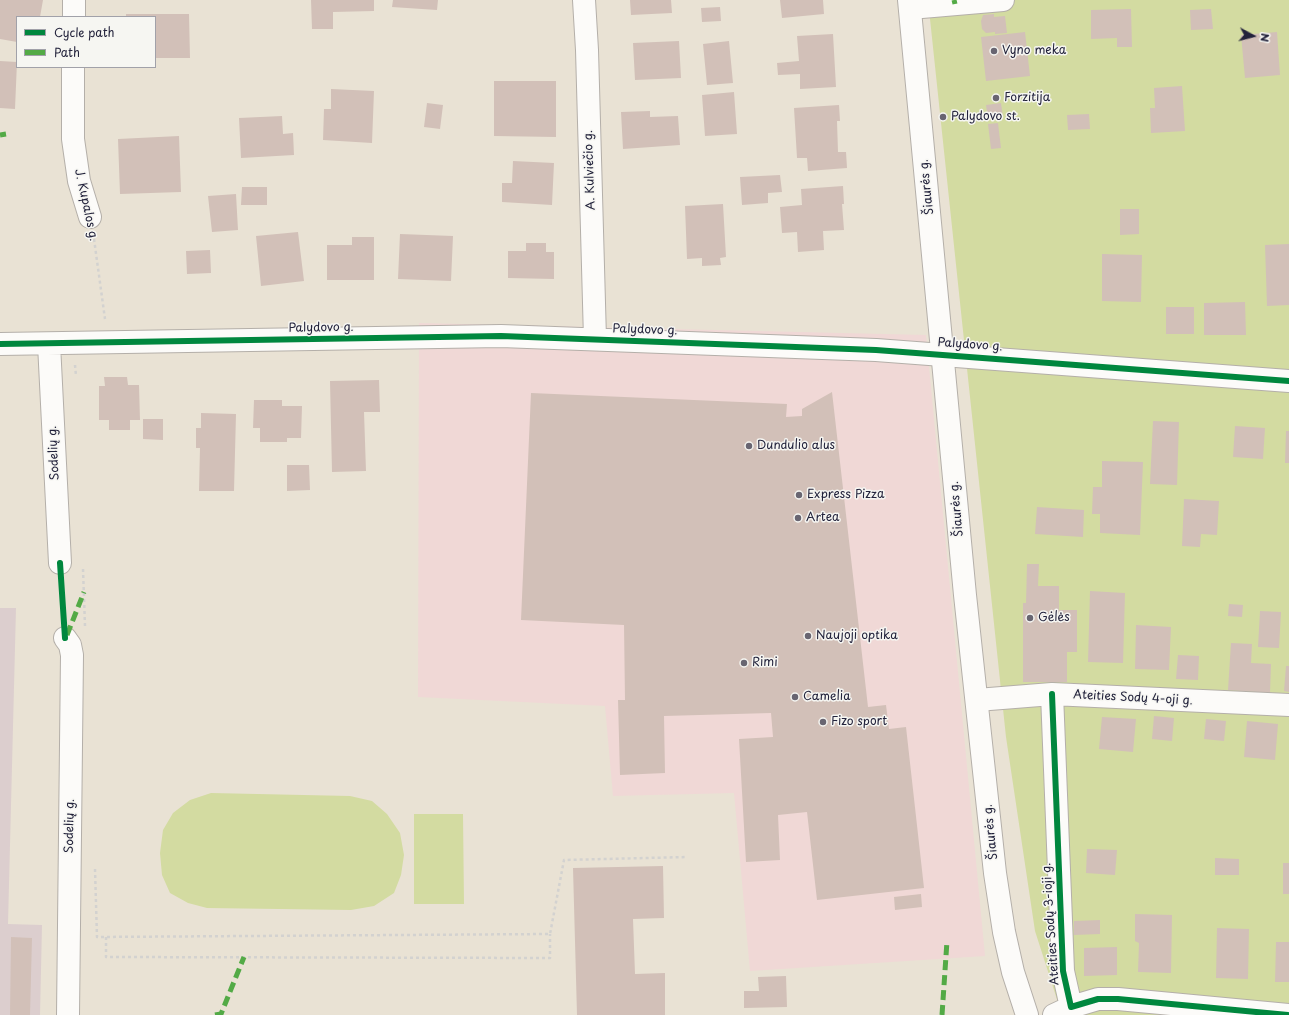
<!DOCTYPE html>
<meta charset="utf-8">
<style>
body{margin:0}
#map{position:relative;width:1289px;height:1015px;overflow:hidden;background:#e9e2d4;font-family:"Playpen Sans",sans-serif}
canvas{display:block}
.legend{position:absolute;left:16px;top:16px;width:140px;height:52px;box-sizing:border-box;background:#f6f6f2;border:1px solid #a1a1a9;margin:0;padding:5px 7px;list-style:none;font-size:12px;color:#22223b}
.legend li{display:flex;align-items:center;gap:8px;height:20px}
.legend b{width:20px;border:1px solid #a1a1a9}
.north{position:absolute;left:1233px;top:16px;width:40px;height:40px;-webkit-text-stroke:3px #f6f6f2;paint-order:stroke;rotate:97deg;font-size:11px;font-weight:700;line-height:16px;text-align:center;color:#22223b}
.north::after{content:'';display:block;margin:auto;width:14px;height:18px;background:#22223b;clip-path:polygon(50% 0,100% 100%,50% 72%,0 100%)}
</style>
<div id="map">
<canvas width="1289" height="1015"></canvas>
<ul class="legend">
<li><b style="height:5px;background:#00873e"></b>Cycle path</li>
<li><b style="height:5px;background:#53aa46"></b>Path</li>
</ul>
<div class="north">N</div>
</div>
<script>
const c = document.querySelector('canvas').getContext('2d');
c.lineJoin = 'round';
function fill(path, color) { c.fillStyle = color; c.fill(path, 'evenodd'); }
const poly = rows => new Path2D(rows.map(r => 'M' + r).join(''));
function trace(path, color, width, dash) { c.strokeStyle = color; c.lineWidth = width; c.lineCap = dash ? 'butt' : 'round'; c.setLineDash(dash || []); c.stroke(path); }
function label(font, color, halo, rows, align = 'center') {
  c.font = font + ' "Playpen Sans",sans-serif'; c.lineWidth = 3; c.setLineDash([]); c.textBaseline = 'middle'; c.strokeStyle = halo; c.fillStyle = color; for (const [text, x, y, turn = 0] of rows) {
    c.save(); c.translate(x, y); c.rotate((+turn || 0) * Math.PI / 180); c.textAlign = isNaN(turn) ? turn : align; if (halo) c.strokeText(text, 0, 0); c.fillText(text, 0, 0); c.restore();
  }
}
fill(poly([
 [419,323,926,335,985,956,750,971,734,793,613,796,605,706,418,697]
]), '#f0d8d6');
fill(poly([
 [0,608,16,608,8,924,42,925,40,1015,0,1015]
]), '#dccece');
fill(poly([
 [928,0,1289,0,1289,1015,1062,1015,1035,931,1006,737],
 [211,793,350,796,372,801,387,814,400,833,404,855,401,875,394,893,374,906,351,910,207,908,188,903,170,893,162,875,160,853,163,830,173,813,190,800],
 [414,814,463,814,464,904,414,904]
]), '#d3dba1');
fill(poly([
 [0,0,43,0,40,17,17,17,17,42,0,39],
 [311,0,374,0,374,11,333,12,333,29,312,29],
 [393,0,438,0,437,10,392,7],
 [630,0,671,0,672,13,631,15],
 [780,0,823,0,824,14,782,18],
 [720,7,721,21,702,22,701,8],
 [1131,9,1132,47,1117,47,1117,38,1091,39,1091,10],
 [1211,9,1213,29,1191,30,1190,10],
 [126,14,189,14,190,58,155,58,155,17,126,17],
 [994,14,994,17,1005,16,1007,33,995,34,995,32,986,33,982,29,981,21,983,15],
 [1025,32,1030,76,986,81,981,37],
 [1277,32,1280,75,1245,78,1241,35],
 [833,34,836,87,800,89,800,74,778,75,777,63,799,61,797,36],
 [679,41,681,78,635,80,633,43],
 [729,41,733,83,707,85,703,44],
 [0,61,17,62,15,109,0,108],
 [494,81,556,81,556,137,494,136],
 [1182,86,1185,131,1151,133,1150,108,1155,108,1154,88],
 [331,89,374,91,372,143,323,140,324,109,331,109],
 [734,92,737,134,705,136,702,95],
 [427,103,443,105,440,129,424,127],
 [1001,103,1003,117,988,119,986,105],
 [839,105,840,121,837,121,838,152,846,152,847,168,808,171,807,158,797,158,794,108],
 [650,111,650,117,678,116,680,145,623,149,621,112],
 [1089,114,1090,129,1068,130,1067,115],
 [282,116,283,134,293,133,294,155,241,158,239,118],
 [998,123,1001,148,991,149,988,124],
 [179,136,181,192,120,194,118,139],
 [513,161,554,163,552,205,502,202,502,183,512,183],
 [780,175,782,192,768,193,768,203,742,205,740,177],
 [843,186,844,204,842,204,844,230,823,231,824,250,798,252,797,232,782,233,780,207,802,205,801,189],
 [242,187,267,187,267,205,241,205],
 [236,194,238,230,212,232,208,196],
 [723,204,726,257,720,258,721,265,702,266,702,258,687,259,685,206],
 [1120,209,1139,209,1139,234,1120,235],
 [298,232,304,281,261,286,256,236],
 [400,234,453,236,451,281,398,279],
 [352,237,374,237,374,280,327,280,327,245,352,245],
 [526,243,546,243,546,252,554,252,554,279,508,278,508,251,526,251],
 [1289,244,1289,305,1267,306,1265,245],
 [210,250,211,273,187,274,186,251],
 [1102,254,1142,255,1141,302,1102,301],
 [1245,302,1246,335,1204,335,1204,303],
 [1166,307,1194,307,1194,334,1166,334],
 [104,377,127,377,128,385,139,385,140,420,130,420,130,430,109,430,109,420,99,420,99,386,105,386],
 [379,380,380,412,364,412,366,471,332,472,330,381],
 [832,392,868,707,886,705,889,729,906,727,924,888,817,900,807,812,778,815,780,860,746,862,739,739,773,737,771,713,664,716,665,773,620,775,618,700,625,700,624,625,521,620,531,393,787,404,786,417,802,416,802,409],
 [254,400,282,400,282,406,302,406,301,438,287,438,287,442,260,442,260,428,253,428],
 [201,413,236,414,234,491,199,491,200,448,196,448,196,428,201,428],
 [143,419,163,419,163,440,143,439],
 [1153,421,1179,422,1177,485,1150,484],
 [1235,426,1265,428,1263,459,1233,457],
 [1286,431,1289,431,1289,463,1285,463],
 [1102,461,1143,462,1140,535,1100,533,1100,514,1092,514,1093,487,1102,487],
 [287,465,309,465,310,490,287,491],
 [1184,499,1219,501,1217,535,1201,534,1200,547,1182,546],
 [1037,507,1084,510,1083,537,1035,534],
 [1027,564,1039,564,1038,586,1059,586,1059,610,1077,610,1077,652,1067,652,1067,682,1023,682,1023,603,1026,603],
 [1090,591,1125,593,1123,663,1088,662],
 [1229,604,1243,605,1242,617,1228,616],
 [1260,611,1281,612,1279,648,1258,647],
 [1136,625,1171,627,1169,670,1135,669],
 [1231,643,1252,644,1251,663,1271,664,1270,693,1228,690],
 [1178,655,1199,656,1198,680,1176,679],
 [1286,666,1289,666,1289,692,1284,691],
 [1154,716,1174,718,1172,741,1152,739],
 [1102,717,1136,719,1133,752,1099,749],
 [1206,719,1226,721,1224,741,1204,739],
 [1247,721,1278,724,1275,760,1244,757],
 [1087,849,1117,850,1115,875,1086,873],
 [1215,858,1239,859,1239,875,1215,875],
 [1283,863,1289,863,1289,894,1283,894],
 [663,866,664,918,633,919,635,974,665,973,665,1015,577,1015,573,868],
 [921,894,922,907,895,910,894,897],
 [1135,914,1172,915,1171,973,1138,972,1139,943,1135,941],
 [1100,920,1100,934,1074,935,1074,921],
 [1217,928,1249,929,1248,979,1216,978],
 [11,937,32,938,30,1015,10,1015],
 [1276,942,1289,942,1289,982,1275,982],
 [1117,947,1117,975,1084,976,1084,948],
 [786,976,787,1007,744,1008,744,991,759,991,758,977]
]), '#d2c0b8');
const minor = poly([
 [584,0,587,50,595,339],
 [910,8,1003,0],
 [74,17,74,0],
 [73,67,73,139,79,181,90,217],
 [0,344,501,336,876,350,1289,381],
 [49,344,60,563],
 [65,638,70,645,72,655,68,1015],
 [1052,694,1063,971,1071,1007,1098,999,1118,999,1288,1015],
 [977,700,1052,694,1289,705],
 [1054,1015,1071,1007]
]);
const secondary = poly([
 [909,0,965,595,995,873,1004,932,1013,972,1027,1015]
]);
trace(minor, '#b4afa9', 24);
trace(secondary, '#b4afa9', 24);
trace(poly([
 [94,239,105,319],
 [75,365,76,376],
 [83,569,85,626],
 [95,869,97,937,550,934,564,860,687,857],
 [106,937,106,957,550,958,550,934]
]), '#d3d2d0', 2.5, [3, 3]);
trace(minor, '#fcfbf9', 22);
trace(secondary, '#fcfbf9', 22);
trace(poly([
 [954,0,955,4],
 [0,135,6,134],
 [67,635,84,592],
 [215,1015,221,1014,244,957],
 [942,1015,947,941]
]), '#53aa46', 5, [10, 5]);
trace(poly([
 [0,344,501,336,876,350,1289,381],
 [60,563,65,638],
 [1052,694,1063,971,1071,1007,1098,999,1118,999,1288,1015]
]), '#00873e', 6);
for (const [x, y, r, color] of [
 [994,51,4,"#686571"],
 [996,98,4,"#686571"],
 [943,117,4,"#686571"],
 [749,446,4,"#686571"],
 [799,495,4,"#686571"],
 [798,518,4,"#686571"],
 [1030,618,4,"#686571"],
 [808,636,4,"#686571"],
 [744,663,4,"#686571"],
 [795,697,4,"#686571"],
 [823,722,4,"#686571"]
]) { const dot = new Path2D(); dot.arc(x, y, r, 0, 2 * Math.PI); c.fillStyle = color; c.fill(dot); trace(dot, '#f6f6f2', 1.5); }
label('12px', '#22223b', '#f6f6f2', [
 ["Vyno meka",1002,51],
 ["Forzitija",1004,98],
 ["Palydovo st.",951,117],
 ["Dundulio alus",757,446],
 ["Express Pizza",807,495],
 ["Artea",806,518],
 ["Gėlės",1038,618],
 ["Naujoji optika",816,636],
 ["Rimi",752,663],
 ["Camelia",803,697],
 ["Fizo sport",831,722]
], 'left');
label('12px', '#22223b', '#f6f6f2', [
 ["A. Kulviečio g.",590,170,-92],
 ["Šiaurės g.",927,187,-96],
 ["J. Kupalos g.",86,205,78],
 ["Palydovo g.",321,328,-1],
 ["Palydovo g.",645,330,2],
 ["Palydovo g.",970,345,4],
 ["Sodelių g.",54,453,-93],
 ["Šiaurės g.",957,509,-95],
 ["Ateities Sodų 4-oji g.",1133,698,3],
 ["Sodelių g.",70,826,-89],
 ["Šiaurės g.",991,832,-96],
 ["Ateities Sodų 3-ioji g.",1051,924,-94]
]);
</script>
